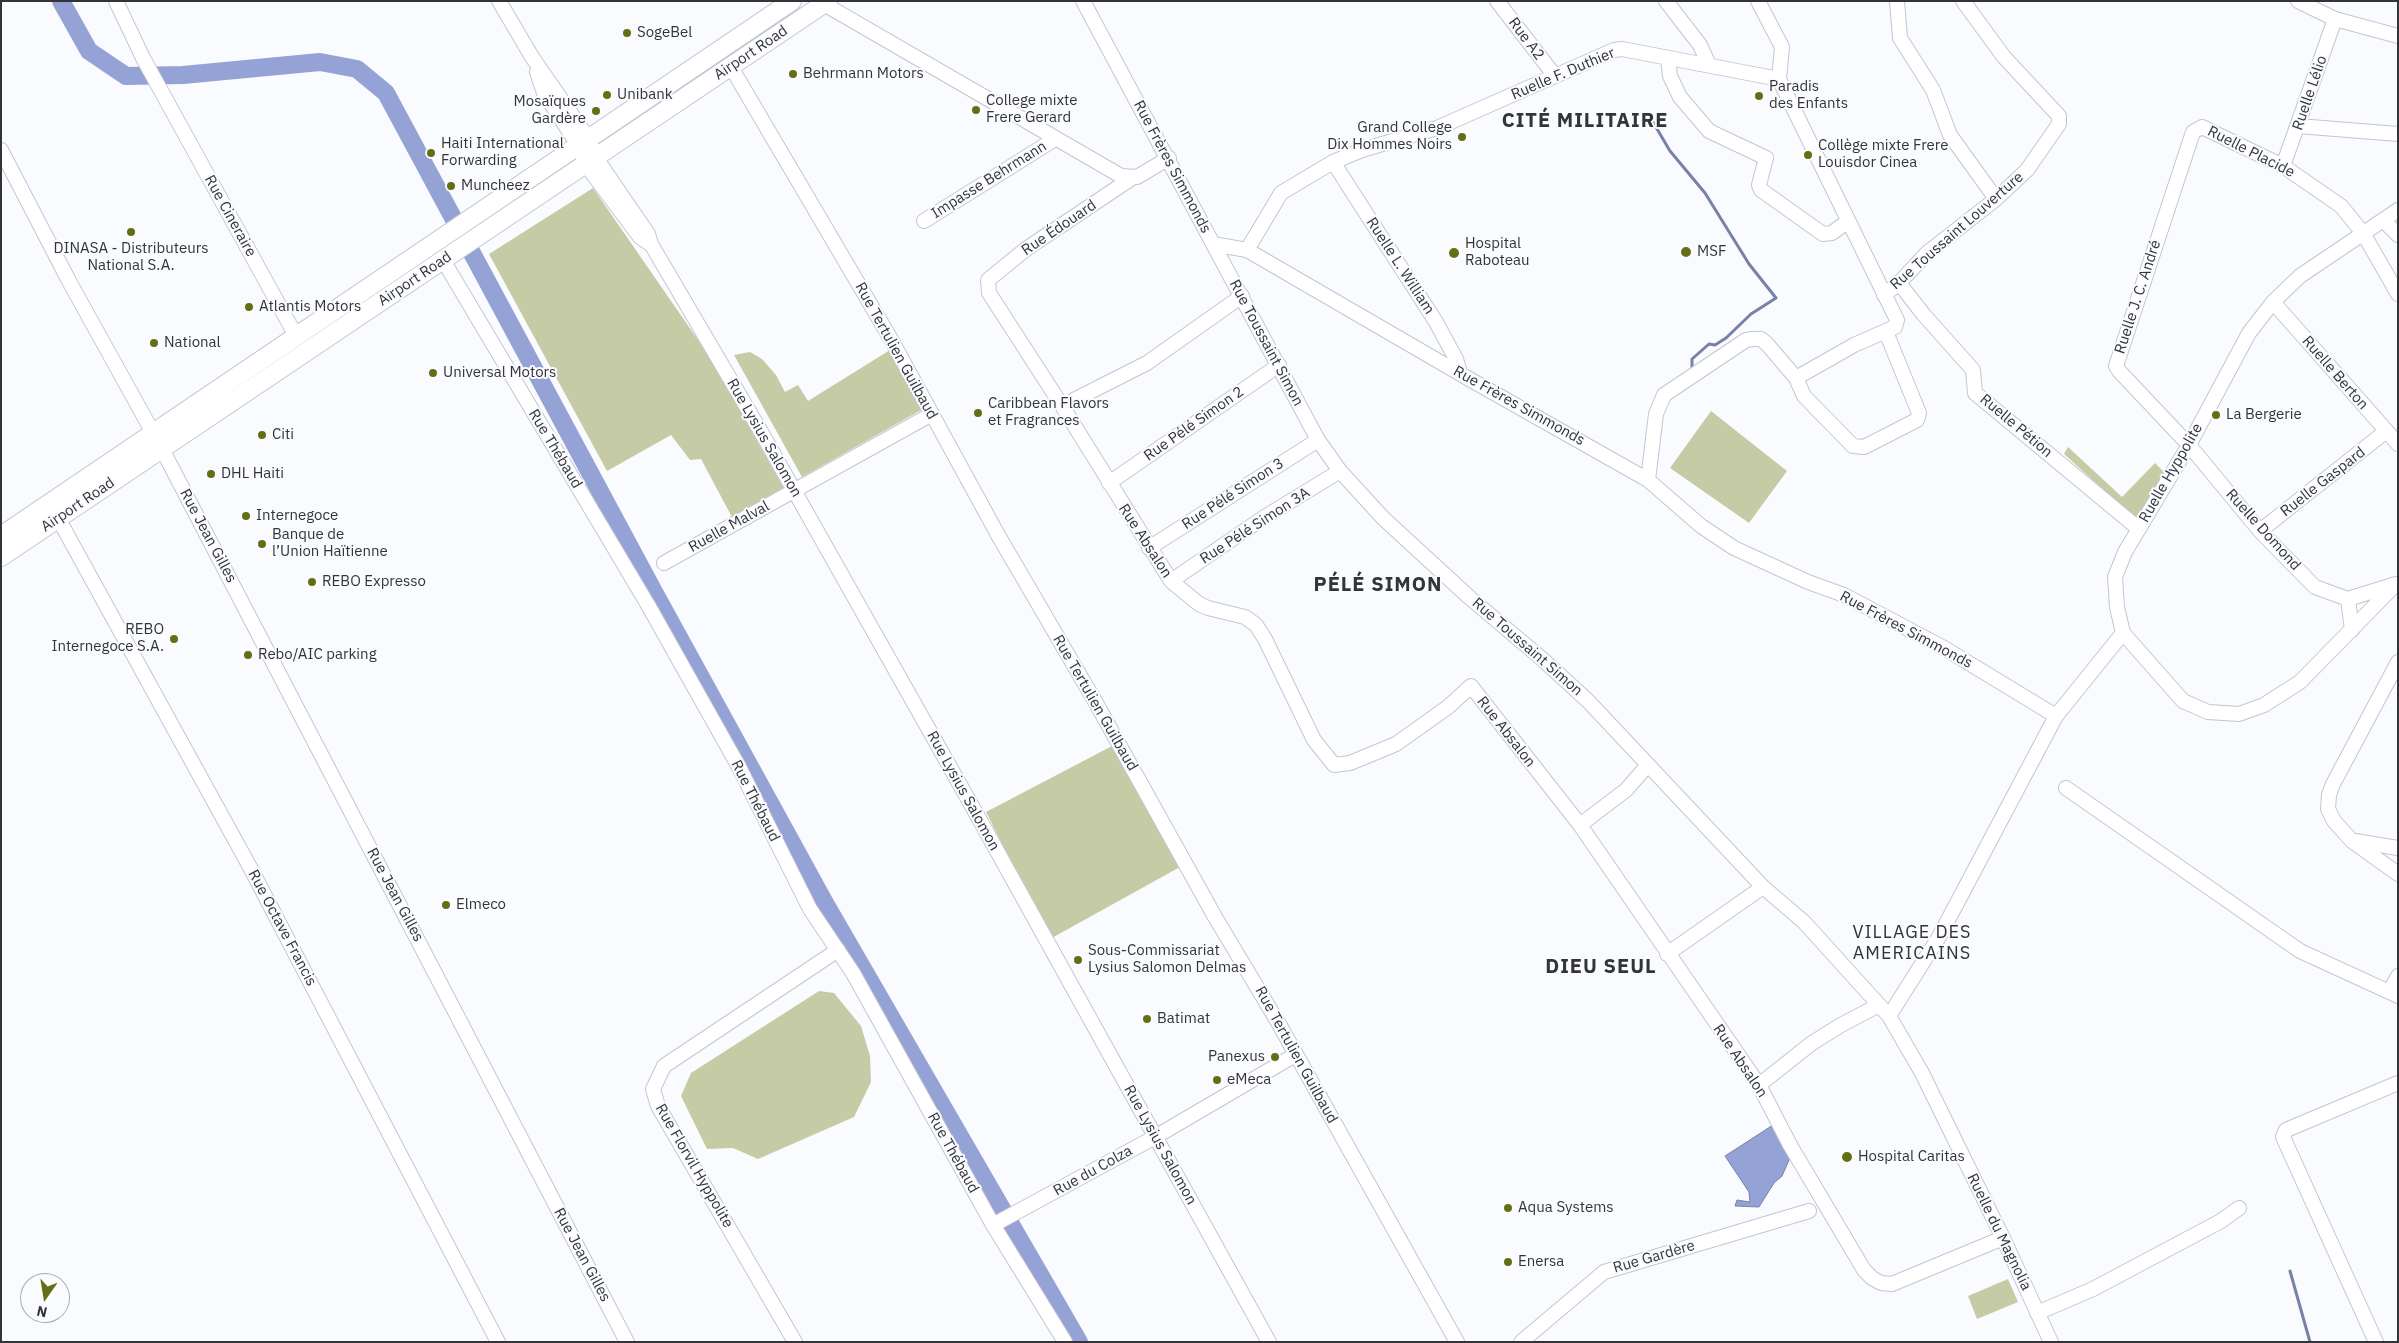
<!DOCTYPE html>
<meta charset="utf-8">
<style>
body{margin:0}
#map{position:relative;width:2399px;height:1343px;overflow:hidden;background:#fafbfe;font-family:"IBM Plex Sans",sans-serif}
canvas{display:block}
.frame{position:absolute;inset:0;border:2px solid #333439;pointer-events:none}
.north{position:absolute;left:20px;top:1273px;width:50px;height:50px;box-sizing:border-box;background:#fafbfe;border:1px solid #aaabaf;border-radius:50%;rotate:193deg;font-size:14px;font-weight:700;line-height:20px;text-align:center;color:#333439}
.north::after{content:'';display:block;margin:auto;width:18px;height:22px;background:#666e15;clip-path:polygon(50% 0,100% 100%,50% 72%,0 100%)}
</style>
<div id="map">
<canvas width="2399" height="1343"></canvas>
<div class="frame"></div>
<div class="north">N</div>
</div>
<script>
const c = document.querySelector('canvas').getContext('2d');
c.lineJoin = 'round';
function fill(path, color) { c.fillStyle = color; c.fill(path, 'evenodd'); }
const poly = rows => new Path2D(rows.map(r => 'M' + r).join(''));
function trace(path, color, width, dash) { c.strokeStyle = color; c.lineWidth = width; c.lineCap = dash ? 'butt' : 'round'; c.setLineDash(dash || []); c.stroke(path); }
function label(font, color, halo, rows, align = 'center') {
  c.font = font + ' "IBM Plex Sans",sans-serif'; c.lineWidth = 4; c.setLineDash([]); c.textBaseline = 'middle'; c.strokeStyle = halo; c.fillStyle = color; for (const [text, x, y, turn = 0] of rows) {
    c.save(); c.translate(x, y); c.rotate((+turn || 0) * Math.PI / 180); c.textAlign = isNaN(turn) ? turn : align; if (halo) c.strokeText(text, 0, 0); c.fillText(text, 0, 0); c.restore();
  }
}
fill(poly([
 [593,188,709,356,785,490,733,519,701,459,690,460,671,435,607,471,489,254],
 [890,350,923,409,802,477,734,355,750,352,762,359,776,375,785,392,798,385,808,401],
 [1711,411,1787,471,1749,523,1670,468],
 [2068,447,2122,497,2155,463,2167,475,2139,522,2064,454],
 [1112,746,1180,867,1050,939,986,812],
 [819,991,834,993,861,1026,870,1056,871,1082,854,1117,758,1159,733,1148,707,1149,681,1096,691,1073],
 [2008,1279,2018,1302,1977,1319,1968,1296]
]), '#c5cba5');
const water = poly([
 [1773,1125,1793,1151,1782,1176,1774,1183,1759,1207,1735,1206,1737,1200,1750,1202,1749,1192,1725,1156,1773,1125]
]);
fill(water, '#95a2d5');
trace(water, '#7881a6', 1);
trace(poly([
 [1650,117,1670,151,1705,193,1749,264,1776,298,1751,314,1726,338,1715,345,1709,344,1692,359,1692,372],
 [2290,1271,2310,1342]
]), '#7881a6', 3);
trace(poly([
 [61,1,89,51,126,76,183,75,320,62,357,69,386,93,653,590,825,903,1079,1342]
]), '#95a2d5', 18);
const minor = poly([
 [116,1,143,58,296,336],
 [499,1,532,57,588,138,596,158,648,234,651,244,760,430,981,822,1269,1342],
 [1083,1,1213,244,1247,250,1471,380,1648,480,1701,526,1734,548,1808,582,1844,595,1944,648,2056,716],
 [1497,1,1555,76],
 [1666,1,1700,45,1709,65],
 [1758,1,1782,47,1779,79],
 [1897,1,1900,38,1933,90,1950,135,1996,199],
 [2298,1,2335,19,2398,36],
 [824,4,1121,176,1137,177,1169,158],
 [1668,58,1670,76,1680,97,1709,131,1766,158,1759,185,1761,190,1823,234,1832,233,1848,221],
 [731,67,892,341,998,535,1096,703,1215,917,1279,1024,1457,1342],
 [537,72,544,93,578,145,586,165,640,237,650,244],
 [2298,126,2398,134],
 [1,150,69,281,162,449,627,1342],
 [1333,162,1436,322,1456,359,1460,373],
 [2283,166,2335,19],
 [1132,178,1026,249,988,280,989,293,1064,409,1171,581,1199,604,1208,608,1245,617,1256,625,1265,639,1314,740,1334,765,1350,763,1396,744,1448,707,1471,686,1580,825,1759,1085,1790,1145,1864,1270,1872,1278,1881,1283,1892,1284,2003,1238],
 [2383,220,2398,235],
 [924,221,1055,139],
 [1213,244,1318,440,1340,471,1383,518,1470,598,1541,658,1588,701,1763,887,1804,922,1889,1016,1922,1073,2003,1238,2051,1342],
 [1247,250,1281,193,1333,162,1362,150,1437,128,1614,50,1622,49,1779,79,1897,320,1895,327,1854,345,1796,378],
 [443,260,648,605,739,767,810,909,853,973,993,1225,1065,1342],
 [1899,283,1924,315,1973,370,1975,393,2139,529],
 [1884,295,1899,283,1927,253,1996,199,2027,170,2059,124,2059,116,2004,57,1963,1],
 [2273,302,2398,444],
 [1064,409,1074,400,1147,363,1242,296],
 [1648,480,1656,414,1664,395,1746,340,1752,339,1761,339,1767,344,1796,378,1804,396,1853,446,1864,447,1917,420,1919,413,1886,332],
 [1109,483,1279,365],
 [58,518,251,869,498,1342],
 [2260,531,2385,432],
 [1149,548,1318,440],
 [664,563,932,414],
 [1171,581,1263,518,1340,471],
 [2396,584,2348,599,2315,587,2260,531,2189,445,2119,371,2116,366,2193,132,2202,127,2283,166,2341,206,2363,233,2398,294],
 [2348,599,2352,630],
 [2123,633,2117,607,2115,577,2125,552,2189,445,2249,333,2273,302,2300,276,2398,210],
 [2123,633,2183,701,2208,712,2239,714,2264,705,2300,682,2395,585],
 [2398,662,2333,784,2329,795,2328,809,2334,821,2352,841,2398,874],
 [2066,788,2300,951,2398,996],
 [1580,825,1626,790,1647,766],
 [2355,841,2398,848],
 [1667,954,1763,887],
 [2390,991,2398,976],
 [1889,1016,1939,937,2056,716,2123,633],
 [1759,1085,1812,1043,1841,1025,1879,1005],
 [993,1225,1155,1137,1295,1055],
 [2037,1313,2093,1289,2221,1221,2239,1208],
 [795,1342,658,1106,653,1089,664,1066,838,950],
 [1521,1342,1604,1272,1809,1211],
 [2376,1342,2283,1137,2286,1130,2398,1083]
]);
const major = poly([
 [1,536,792,1],
 [1,557,828,1]
]);
trace(minor, '#c3c6d3', 16);
trace(major, '#c3c6d3', 20);
trace(minor, '#fff', 14);
trace(major, '#fff', 18);
for (const [x, y, r, color] of [
 [627,33,5,"#666e15"],
 [793,74,5,"#666e15"],
 [607,95,5,"#666e15"],
 [1759,96,5,"#666e15"],
 [976,110,5,"#666e15"],
 [596,111,5,"#666e15"],
 [1462,137,5,"#666e15"],
 [431,153,5,"#666e15"],
 [1808,155,5,"#666e15"],
 [451,186,5,"#666e15"],
 [131,232,5,"#666e15"],
 [1686,252,6,"#666e15"],
 [1454,253,6,"#666e15"],
 [249,307,5,"#666e15"],
 [154,343,5,"#666e15"],
 [433,373,5,"#666e15"],
 [978,413,5,"#666e15"],
 [2216,415,5,"#666e15"],
 [262,435,5,"#666e15"],
 [211,474,5,"#666e15"],
 [246,516,5,"#666e15"],
 [262,544,5,"#666e15"],
 [312,582,5,"#666e15"],
 [174,639,5,"#666e15"],
 [248,655,5,"#666e15"],
 [446,905,5,"#666e15"],
 [1078,960,5,"#666e15"],
 [1147,1019,5,"#666e15"],
 [1275,1057,5,"#666e15"],
 [1217,1080,5,"#666e15"],
 [1847,1157,6,"#666e15"],
 [1508,1208,5,"#666e15"],
 [1508,1262,5,"#666e15"]
]) { const dot = new Path2D(); dot.arc(x, y, r, 0, 2 * Math.PI); c.fillStyle = color; c.fill(dot); trace(dot, '#fafbfe', 2); }
label('15px', '#333439', '#fafbfe', [
 ["SogeBel",637,33],
 ["Behrmann Motors",803,74],
 ["Paradis",1769,87],
 ["des Enfants",1769,104],
 ["Unibank",617,95],
 ["College mixte",986,101],
 ["Frere Gerard",986,118],
 ["Mosaïques",586,102,"right"],
 ["Gardère",586,119,"right"],
 ["Grand College",1452,128,"right"],
 ["Dix Hommes Noirs",1452,145,"right"],
 ["Haiti International",441,144],
 ["Forwarding",441,161],
 ["Collège mixte Frere",1818,146],
 ["Louisdor Cinea",1818,163],
 ["Muncheez",461,186],
 ["Hospital",1465,244],
 ["Raboteau",1465,261],
 ["DINASA - Distributeurs",131,249,"center"],
 ["National S.A.",131,266,"center"],
 ["MSF",1697,252],
 ["Atlantis Motors",259,307],
 ["National",164,343],
 ["Universal Motors",443,373],
 ["Caribbean Flavors",988,404],
 ["et Fragrances",988,421],
 ["La Bergerie",2226,415],
 ["Citi",272,435],
 ["DHL Haiti",221,474],
 ["Internegoce",256,516],
 ["Banque de",272,535],
 ["l’Union Haïtienne",272,552],
 ["REBO Expresso",322,582],
 ["REBO",164,630,"right"],
 ["Internegoce S.A.",164,647,"right"],
 ["Rebo/AIC parking",258,655],
 ["Elmeco",456,905],
 ["Sous-Commissariat",1088,951],
 ["Lysius Salomon Delmas",1088,968],
 ["Batimat",1157,1019],
 ["Panexus",1265,1057,"right"],
 ["eMeca",1227,1080],
 ["Hospital Caritas",1858,1157],
 ["Aqua Systems",1518,1208],
 ["Enersa",1518,1262]
], 'left');
label('15px', '#333439', '#fafbfe', [
 ["Rue A2",1526,39,53],
 ["Airport Road",751,53,-34],
 ["Ruelle F. Duthier",1563,74,-23],
 ["Ruelle Lélio",2310,93,-71],
 ["Ruelle Placide",2251,152,27],
 ["Rue Frères Simmonds",1172,167,62],
 ["Impasse Behrmann",989,180,-32],
 ["Rue Cineraire",230,216,61],
 ["Rue Édouard",1059,228,-34],
 ["Rue Toussaint Louverture",1957,231,-41],
 ["Ruelle L. William",1400,266,57],
 ["Airport Road",415,279,-34],
 ["Ruelle J. C. André",2138,297,-72],
 ["Rue Toussaint Simon",1266,343,62],
 ["Rue Tertulien Guilbaud",896,351,61],
 ["Ruelle Berton",2335,373,49],
 ["Rue Frères Simmonds",1519,406,29],
 ["Rue Pélé Simon 2",1194,424,-35],
 ["Ruelle Pétion",2016,426,40],
 ["Rue Lysius Salomon",764,438,60],
 ["Rue Thébaud",555,449,59],
 ["Ruelle Hyppolite",2171,473,-60],
 ["Ruelle Gaspard",2323,482,-38],
 ["Rue Pélé Simon 3",1233,494,-33],
 ["Airport Road",78,505,-34],
 ["Rue Pélé Simon 3A",1255,526,-33],
 ["Ruelle Malval",729,527,-29],
 ["Ruelle Domond",2263,530,48],
 ["Rue Jean Gilles",208,536,62],
 ["Rue Absalon",1145,541,57],
 ["Rue Frères Simmonds",1906,630,28],
 ["Rue Toussaint Simon",1527,647,41],
 ["Rue Tertulien Guilbaud",1095,703,60],
 ["Rue Absalon",1506,732,52],
 ["Rue Lysius Salomon",963,791,61],
 ["Rue Thébaud",755,801,63],
 ["Rue Jean Gilles",395,895,62],
 ["Rue Octave Francis",282,928,62],
 ["Rue Tertulien Guilbaud",1296,1055,61],
 ["Rue Absalon",1740,1061,56],
 ["Rue Lysius Salomon",1160,1145,61],
 ["Rue Thébaud",953,1153,61],
 ["Rue Florvil Hyppolite",694,1166,60],
 ["Rue du Colza",1093,1171,-29],
 ["Ruelle du Magnolia",1999,1232,64],
 ["Rue Jean Gilles",582,1255,62],
 ["Rue Gardère",1654,1257,-16]
]);
c.letterSpacing = '1px';
label('18px', '#333439', '#fafbfe', [
 ["VILLAGE DES",1912,933],
 ["AMERICAINS",1912,954]
]);
c.letterSpacing = '0px';
c.letterSpacing = '1px';
label('bold 20px', '#333439', '#fafbfe', [
 ["CITÉ MILITAIRE",1585,121],
 ["PÉLÉ SIMON",1378,585],
 ["DIEU SEUL",1601,967]
]);
c.letterSpacing = '0px';
</script>
